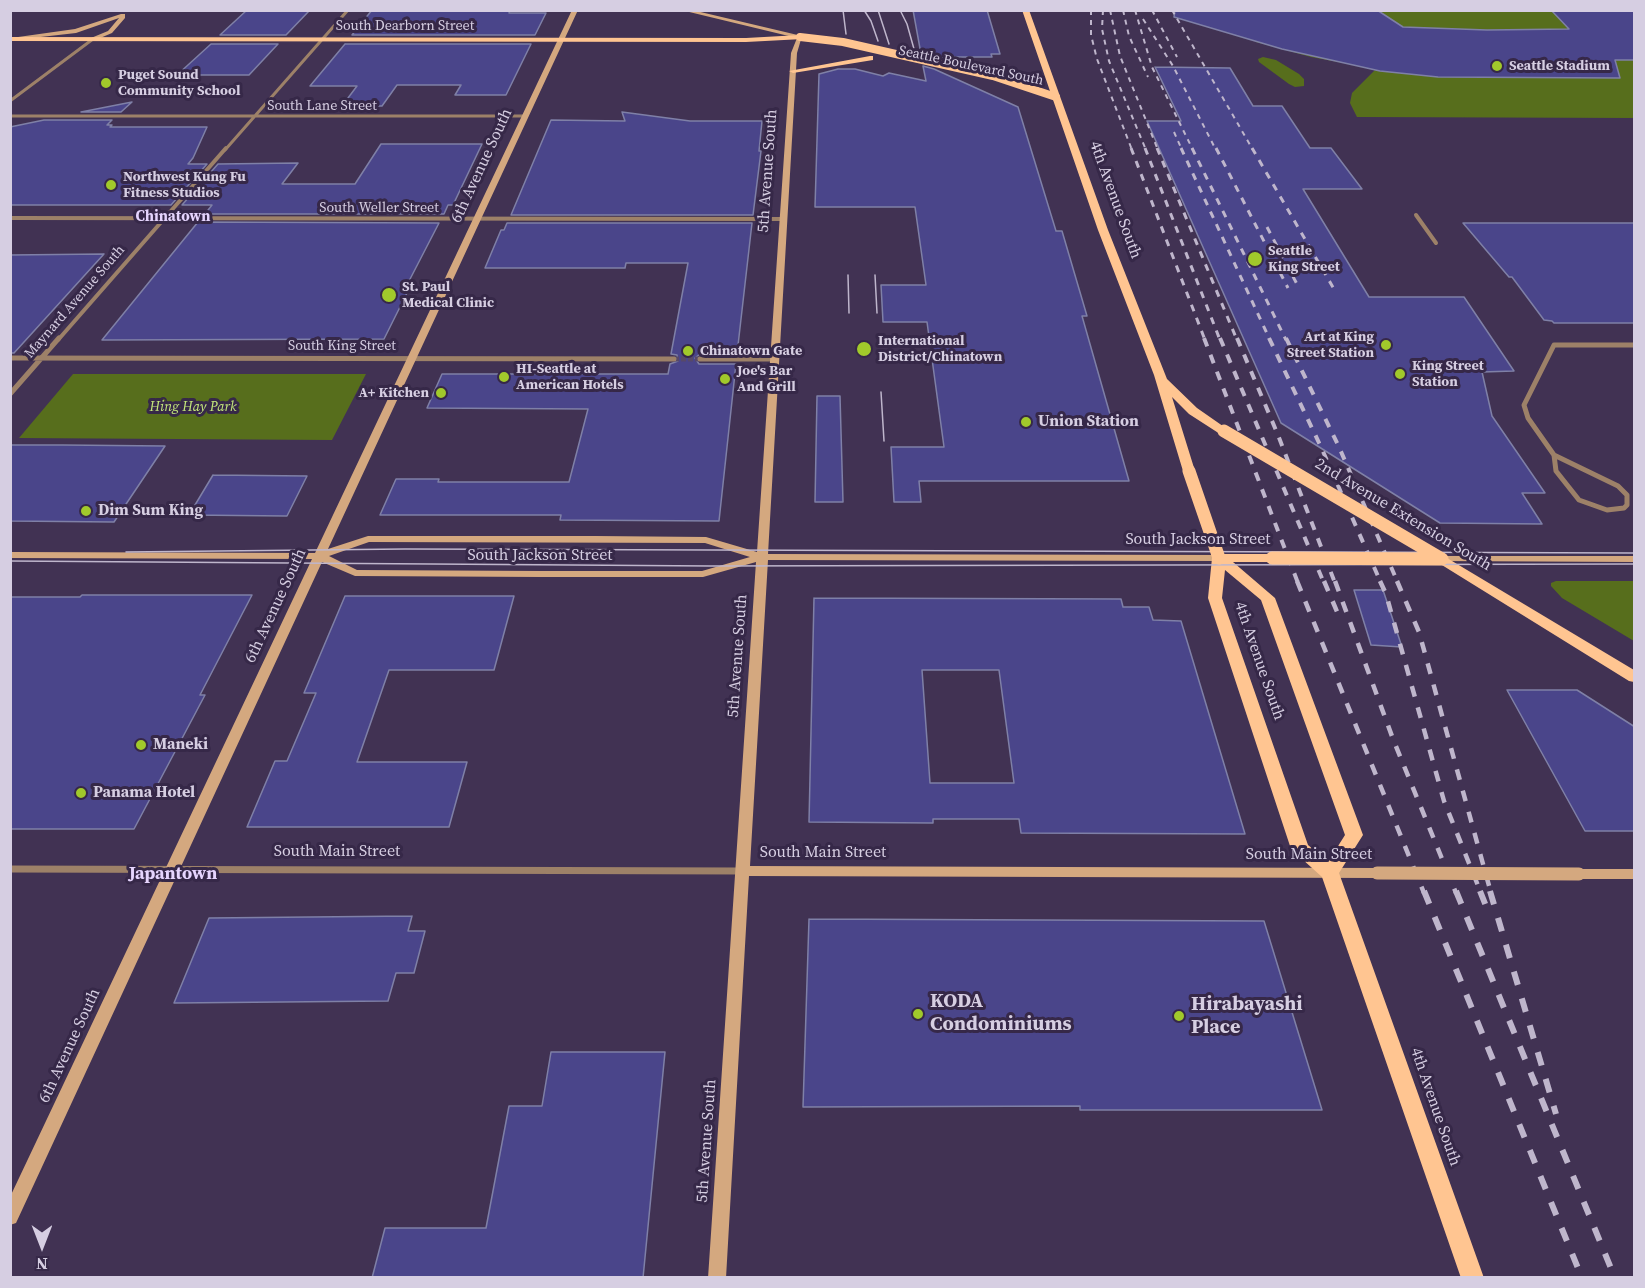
<!DOCTYPE html>
<style>
body{margin:0}
#map{position:relative;width:1645px;height:1288px;overflow:hidden;background:#413253;font-family:"Source Serif 4",serif}
canvas{display:block}
.frame{position:absolute;inset:0;border:12px solid #d6cee2;pointer-events:none}
.north{position:absolute;left:12px;top:1216px;width:60px;height:60px;-webkit-text-stroke:4px #362848;paint-order:stroke;rotate:180deg;font-size:16px;font-weight:700;line-height:24px;text-align:center;color:#d6cee2}
.north::after{content:'';display:block;margin:auto;width:21px;height:27px;background:#d6cee2;clip-path:polygon(50% 0,100% 100%,50% 72%,0 100%)}
</style>
<div id="map">
<canvas width="1645" height="1288"></canvas>
<div class="frame"></div>
<div class="north">N</div>
</div>
<script>
const c = document.querySelector('canvas').getContext('2d');
c.lineJoin = 'round';
function fill(path, color) { c.fillStyle = color; c.fill(path, 'evenodd'); }
const poly = rows => new Path2D(rows.map(r => 'M' + r).join(''));
function trace(path, color, width, dash) { c.strokeStyle = color; c.lineWidth = width; c.lineCap = dash ? 'butt' : 'round'; c.setLineDash(dash || []); c.stroke(path); }
function label(font, color, halo, rows, align = 'center') {
  c.font = font + ' "Source Serif 4",serif'; c.lineWidth = 6; c.setLineDash([]); c.textBaseline = 'middle'; c.strokeStyle = halo; c.fillStyle = color; for (const [text, x, y, turn = 0] of rows) {
    c.save(); c.translate(x, y); c.rotate((+turn || 0) * Math.PI / 180); c.textAlign = isNaN(turn) ? turn : align; if (halo) c.strokeText(text, 0, 0); c.fillText(text, 0, 0); c.restore();
  }
}
fill(poly([
 [1213,11,1634,11,1634,118,1357,117,1350,103,1352,93,1376,69,1311,57,1256,42],
 [1263,57,1276,60,1299,74,1304,79,1304,86,1295,87,1289,84,1259,62,1258,59],
 [73,374,366,374,332,440,19,438],
 [1556,581,1634,581,1634,641,1562,598,1551,586,1551,583]
]), '#576e1c');
const building = poly([
 [247,10,310,10,286,35,220,35,247,10],
 [372,10,510,10,509,13,546,13,535,35,352,35,372,10],
 [913,10,987,10,1000,54,991,54,992,57,936,57,921,54,913,10],
 [1175,10,1377,10,1403,27,1487,30,1569,29,1551,10,1635,10,1635,60,1615,60,1620,78,1438,77,1380,71,1282,49,1174,17,1175,10],
 [211,44,278,44,249,75,177,75,211,44],
 [345,44,531,44,506,95,455,95,461,85,397,85,382,106,342,106,357,86,310,86,345,44],
 [923,66,934,69,1018,107,1056,231,1062,231,1087,316,1082,316,1129,481,919,481,921,502,894,502,891,447,944,447,927,322,883,322,881,285,926,285,915,207,815,207,819,74,838,69,855,69,883,76,889,73,926,81,923,66],
 [1155,67,1230,68,1253,106,1282,106,1310,148,1331,148,1362,189,1303,189,1369,297,1464,297,1514,371,1482,372,1492,416,1545,493,1522,493,1542,524,1440,523,1281,423,1147,121,1181,121,1155,67],
 [132,102,121,112,81,112,132,102],
 [622,112,690,121,762,121,759,151,761,151,753,215,511,215,551,120,625,121,622,112],
 [44,120,112,120,107,125,112,125,110,127,207,127,193,158,188,164,207,164,171,205,10,205,10,127,44,120],
 [381,144,482,144,453,205,448,205,444,214,205,214,212,205,182,205,218,164,298,163,282,184,355,184,381,144],
 [198,222,439,223,408,283,412,283,384,339,102,340,198,222],
 [507,223,752,223,737,354,700,354,695,358,699,364,736,364,719,521,560,520,561,515,380,515,396,479,439,479,438,482,569,482,588,409,427,408,442,374,668,374,670,364,678,361,677,355,671,354,688,263,626,263,625,268,485,268,501,230,504,230,507,223],
 [1463,223,1635,223,1635,323,1554,323,1552,321,1544,320,1512,277,1509,277,1463,223],
 [104,254,14,353,10,353,10,255,104,254],
 [817,396,840,396,843,502,815,502,817,396],
 [10,445,62,445,165,446,114,522,10,521,10,445],
 [213,475,307,476,287,516,189,515,213,475],
 [1354,590,1383,590,1402,647,1371,645,1354,590],
 [82,595,252,595,200,695,205,695,134,829,10,829,10,597,80,597,82,595],
 [345,596,514,596,494,670,389,670,357,762,467,762,449,827,247,827,275,761,287,761,316,693,304,693,345,596],
 [814,598,1121,599,1123,607,1149,607,1153,620,1181,621,1245,834,1021,833,1019,819,933,819,933,823,809,822,814,598],
 [922,670,999,670,1014,783,930,783,922,670],
 [1507,690,1577,690,1635,727,1635,831,1585,831,1507,690],
 [412,916,408,931,425,931,414,973,396,973,388,1001,174,1003,209,918,412,916],
 [809,919,1264,921,1322,1110,1080,1110,1080,1106,803,1107,809,919],
 [551,1052,665,1052,643,1278,372,1278,385,1228,486,1228,509,1106,542,1106,551,1052]
]);
fill(building, '#4a458a');
trace(building, '#7f80a7', 1.5);
trace(poly([
 [674,359,700,359]
]), '#574968', 5, [5, 2]);
trace(poly([
 [10,101,93,39],
 [10,116,525,116],
 [225,150,348,10]
]), '#9d8168', 3);
trace(poly([
 [1416,215,1436,243],
 [10,218,783,219],
 [58,340,226,148]
]), '#9d8168', 4);
trace(poly([
 [10,358,674,359],
 [700,359,774,359],
 [10,394,59,338],
 [1554,455,1528,418,1524,405,1554,345,1634,345],
 [1554,455,1618,486,1627,495,1627,505,1624,508,1607,510,1579,500,1556,471,1554,455]
]), '#9d8168', 5);
trace(poly([
 [10,869,742,871]
]), '#9d8168', 7);
fill(poly([
 [572,10,578,10,328,549,368,536,596,536,706,537,757,552,791,53,797,38,681,10,692,10,802,36,797,53,768,554,1219,555,1225,558,1219,561,768,560,750,866,1377,868,1382,869,1384,873,1382,877,1377,878,749,876,726,1278,708,1278,756,562,703,577,541,577,355,576,322,562,16,1223,10,1225,10,1197,312,559,10,558,10,552,315,553,572,10],
 [369,542,705,543,750,557,702,571,541,571,357,570,329,556,369,542],
 [121,14,125,14,125,18,112,33,93,41,91,38,108,31,119,18,76,33,14,40,11,38,75,29,121,14],
 [1442,556,1634,556,1634,562,1438,561,1436,559,1442,556],
 [1579,869,1634,869,1634,879,1579,879,1574,878,1572,874,1574,870,1579,869]
]), '#d4a87f');
fill(poly([
 [1022,10,1029,10,1108,230,1167,379,1197,408,1230,431,1228,434,1220,434,1189,414,1172,397,1195,471,1194,474,1189,475,1183,471,1154,375,1098,230,1022,10],
 [800,35,803,39,746,42,10,41,10,37,746,38,800,35],
 [870,56,873,56,873,60,793,73,789,71,870,56],
 [1219,554,1272,554,1279,558,1272,562,1233,562,1275,598,1363,835,1339,873,1484,1278,1461,1278,1322,877,1291,849,1208,598,1212,558,1219,554],
 [1225,570,1261,600,1345,835,1328,862,1308,845,1222,598,1225,570],
 [1442,555,1634,670,1634,682,1629,681,1437,562,1435,559,1442,555]
]), '#ffc591');
trace(poly([
 [843,10,846,34],
 [864,10,871,21,878,41],
 [878,10,889,44],
 [900,10,907,24,914,49],
 [848,275,849,313],
 [875,275,877,313],
 [881,392,884,441],
 [126,552,405,549,1634,553],
 [10,561,711,566,1634,564]
]), '#bfb6cc', 1.5);
trace(poly([
 [1091,10,1091,35,1097,59,1132,150],
 [1103,10,1102,29,1109,61,1146,150],
 [1110,10,1120,56,1158,150],
 [1123,10,1129,36,1148,77],
 [1135,10,1152,67,1193,150],
 [1152,10,1177,57],
 [1172,10,1253,150],
 [1143,19,1173,66,1216,150],
 [1174,132,1182,150]
]), '#bfb6cc', 2, [5, 5]);
trace(poly([
 [1131,148,1205,340],
 [1145,148,1220,340],
 [1157,148,1237,340],
 [1181,148,1270,340],
 [1192,148,1286,340],
 [1216,148,1288,288],
 [1252,148,1334,289],
 [1267,227,1299,288]
]), '#bfb6cc', 3, [7, 7]);
trace(poly([
 [1204,338,1298,583],
 [1220,338,1324,583],
 [1237,338,1278,435,1335,583],
 [1269,338,1321,447,1381,583],
 [1286,338,1339,447,1398,583]
]), '#bfb6cc', 4, [9, 9]);
trace(poly([
 [1297,581,1424,893],
 [1324,581,1341,621],
 [1335,581,1393,739,1456,893],
 [1380,581,1386,594,1444,801,1481,893],
 [1397,581,1419,632,1491,893]
]), '#bfb6cc', 4.5, [11, 11]);
trace(poly([
 [1424,891,1582,1278],
 [1456,891,1615,1278],
 [1480,891,1486,906],
 [1490,891,1556,1114]
]), '#bfb6cc', 6, [14, 14]);
trace(poly([
 [1377,873,1579,874]
]), '#d4a87f', 13);
trace(poly([
 [800,37,843,42,993,76,1056,97]
]), '#ffc591', 8);
trace(poly([
 [1224,431,1442,559],
 [1189,471,1219,558],
 [1272,558,1442,559]
]), '#ffc591', 13);
for (const [x, y, r, color] of [
 [1497,66,6,"#a1c92b"],
 [106,83,6,"#a1c92b"],
 [111,185,6,"#a1c92b"],
 [1255,259,8,"#a1c92b"],
 [389,295,8,"#a1c92b"],
 [1386,345,6,"#a1c92b"],
 [864,349,8,"#a1c92b"],
 [688,351,6,"#a1c92b"],
 [1400,374,6,"#a1c92b"],
 [504,377,6,"#a1c92b"],
 [725,379,6,"#a1c92b"],
 [441,393,6,"#a1c92b"],
 [1026,422,6,"#a1c92b"],
 [86,511,6,"#a1c92b"],
 [141,745,6,"#a1c92b"],
 [81,793,6,"#a1c92b"],
 [918,1014,6,"#a1c92b"],
 [1179,1016,6,"#a1c92b"]
]) { const dot = new Path2D(); dot.arc(x, y, r, 0, 2 * Math.PI); c.fillStyle = color; c.fill(dot); trace(dot, '#362848', 2); }
label('14px', '#d6cee2', '#362848', [
 ["South Dearborn Street",405,26],
 ["Seattle Boulevard South",971,66,12],
 ["South Lane Street",322,106],
 ["South Weller Street",379,208],
 ["Maynard Avenue South",75,302,-49],
 ["South King Street",342,346]
]);
label('bold 14px', '#d6cee2', '#362848', [
 ["Seattle Stadium",1509,66],
 ["Puget Sound",118,75],
 ["Community School",118,91],
 ["Northwest Kung Fu",123,177],
 ["Fitness Studios",123,193],
 ["Seattle",1268,251],
 ["King Street",1268,267],
 ["St. Paul",402,287],
 ["Medical Clinic",402,303],
 ["Art at King",1374,337,"right"],
 ["Street Station",1374,353,"right"],
 ["International",878,341],
 ["District/Chinatown",878,357],
 ["Chinatown Gate",700,351],
 ["King Street",1412,366],
 ["Station",1412,382],
 ["HI-Seattle at",516,369],
 ["American Hotels",516,385],
 ["Joe's Bar",737,371],
 ["And Grill",737,387],
 ["A+ Kitchen",429,393,"right"]
], 'left');
label('italic 14px', '#c5e87b', '#362848', [
 ["Hing Hay Park",193,407]
]);
label('bold 15px', '#e6d5fe', '#362848', [
 ["Chinatown",173,217]
]);
label('16px', '#d6cee2', '#362848', [
 ["6th Avenue South",482,166,-65],
 ["5th Avenue South",768,171,-86],
 ["4th Avenue South",1115,200,70],
 ["2nd Avenue Extension South",1403,515,31],
 ["South Jackson Street",1198,540],
 ["South Jackson Street",540,556],
 ["6th Avenue South",276,606,-65],
 ["5th Avenue South",738,656,-86],
 ["4th Avenue South",1259,661,71],
 ["South Main Street",337,852],
 ["South Main Street",823,853],
 ["South Main Street",1309,855],
 ["6th Avenue South",70,1046,-65],
 ["4th Avenue South",1435,1107,71],
 ["5th Avenue South",707,1141,-86]
]);
label('bold 16px', '#d6cee2', '#362848', [
 ["Union Station",1038,422],
 ["Dim Sum King",98,511],
 ["Maneki",153,745],
 ["Panama Hotel",93,793]
], 'left');
label('bold 18px', '#e6d5fe', '#362848', [
 ["Japantown",173,874]
]);
label('bold 20px', '#d6cee2', '#362848', [
 ["KODA",930,1002],
 ["Condominiums",930,1025],
 ["Hirabayashi",1191,1005],
 ["Place",1191,1028]
], 'left');
</script>
